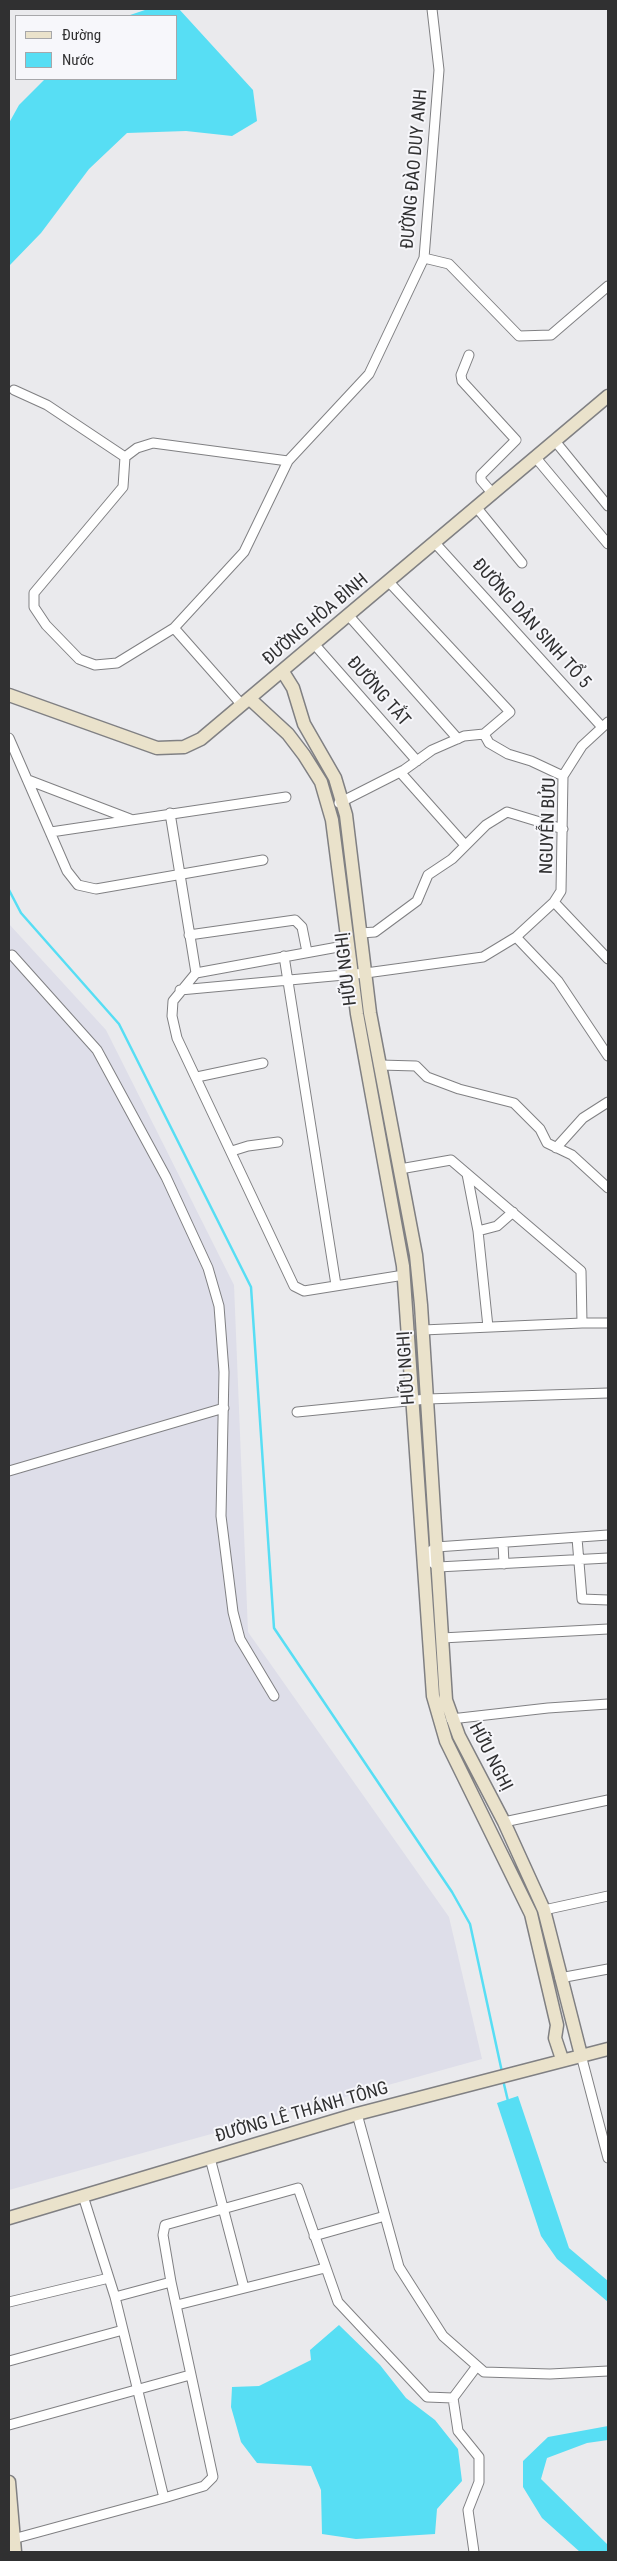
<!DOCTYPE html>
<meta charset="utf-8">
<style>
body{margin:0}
#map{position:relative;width:617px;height:2561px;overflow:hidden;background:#eaeaed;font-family:"Roboto Condensed",sans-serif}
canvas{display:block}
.frame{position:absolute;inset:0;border:10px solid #303031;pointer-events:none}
.legend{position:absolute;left:15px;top:15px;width:162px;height:65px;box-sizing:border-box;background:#f7f7fb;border:1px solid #a7a7aa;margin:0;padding:6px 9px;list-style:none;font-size:15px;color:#303031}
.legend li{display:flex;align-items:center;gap:10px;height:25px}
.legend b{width:25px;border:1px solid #a7a7aa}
</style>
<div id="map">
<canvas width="617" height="2561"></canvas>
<div class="frame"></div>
<ul class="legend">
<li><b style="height:6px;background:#eae2cb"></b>Đường</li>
<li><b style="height:14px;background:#57def4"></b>Nước</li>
</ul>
</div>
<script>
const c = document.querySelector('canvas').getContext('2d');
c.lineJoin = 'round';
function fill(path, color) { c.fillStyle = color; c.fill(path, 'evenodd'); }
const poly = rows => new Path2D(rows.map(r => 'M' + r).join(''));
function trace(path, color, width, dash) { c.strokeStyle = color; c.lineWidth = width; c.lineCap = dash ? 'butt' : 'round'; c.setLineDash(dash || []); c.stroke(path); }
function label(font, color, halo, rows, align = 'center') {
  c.font = font + ' "Roboto Condensed",sans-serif'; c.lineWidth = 4; c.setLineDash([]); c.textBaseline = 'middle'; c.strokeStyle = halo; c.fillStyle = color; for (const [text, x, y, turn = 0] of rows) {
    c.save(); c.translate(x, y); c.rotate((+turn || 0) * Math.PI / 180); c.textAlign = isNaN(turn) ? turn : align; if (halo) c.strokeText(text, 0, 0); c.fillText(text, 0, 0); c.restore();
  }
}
fill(poly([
 [9,924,106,1030,234,1285,248,1632,449,1917,482,2059,9,2190]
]), '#dedee9');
fill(poly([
 [148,9,179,9,253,90,257,121,232,136,186,131,127,133,89,169,41,233,9,266,9,123,19,105,45,79,176,79,176,16,127,16],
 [518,2096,569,2248,608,2281,608,2302,557,2259,541,2236,497,2103],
 [339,2325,380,2365,406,2398,435,2420,458,2449,462,2481,437,2509,435,2534,356,2539,322,2534,321,2490,311,2466,257,2463,241,2442,231,2407,232,2387,259,2386,311,2360,310,2350],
 [608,2426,608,2440,587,2443,547,2458,541,2479,608,2545,608,2552,580,2552,542,2518,523,2487,523,2461,548,2437]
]), '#57def4');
trace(poly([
 [9,890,21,913,119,1024,251,1287,274,1628,452,1892,470,1924,502,2072],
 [503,2080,508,2101]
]), '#57def4', 2.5);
const street = poly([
 [424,258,449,264,519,336,551,335,608,286],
 [469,355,461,375,462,381,516,440,481,475,481,480,493,494],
 [14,390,47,405,125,457],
 [555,441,608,506],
 [536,458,608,544],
 [477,508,522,563],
 [435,543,602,727],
 [389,582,510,712,484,734],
 [349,616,458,739],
 [174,628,117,663,95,665,79,659,46,625,34,607,34,593,123,487,125,457,137,448,153,443,288,461],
 [315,645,417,761],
 [242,705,174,628,244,552,288,461,369,374,424,258,439,70,432,9],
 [9,738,67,871,78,885,96,889,263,860],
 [400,772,465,845],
 [28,780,130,819],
 [339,803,404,770,432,750,464,736,484,734,489,743,508,754,531,761,563,776],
 [170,813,196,973,173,1001,172,1016,177,1038,294,1286,304,1291,404,1275],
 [51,832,286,797],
 [554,902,608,959],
 [361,933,375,932,417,901,428,875,452,859,486,825,507,812,563,829],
 [189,935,295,920,302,927,307,952],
 [516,937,558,981,608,1056],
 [12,955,97,1050,166,1177,208,1268,219,1306,224,1372,221,1516,233,1612,240,1639,274,1696],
 [284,956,336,1285],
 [196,973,349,945],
 [180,990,366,973,483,957,516,937,554,902,561,891,563,776,582,746,608,722],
 [380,1065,416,1066,427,1077,459,1089,514,1103,540,1129,547,1143,572,1155,608,1188],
 [197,1077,263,1063],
 [556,1148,583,1118,608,1102],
 [232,1151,248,1146,278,1142],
 [400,1169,451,1160,581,1271,582,1323,423,1330],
 [467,1174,478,1231,488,1327],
 [478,1231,497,1226,513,1212],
 [582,1323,608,1323],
 [297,1412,427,1399,608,1393],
 [9,1471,224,1408],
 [608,1535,436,1547,424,1556,438,1567,608,1558],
 [577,1538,582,1599,608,1600],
 [503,1543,504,1564],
 [442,1638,608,1629],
 [451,1719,548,1708,608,1704],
 [504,1822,608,1800],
 [544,1910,608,1896],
 [560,1978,608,1969],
 [581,2055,608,2158],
 [357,2114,399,2267,443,2336,484,2372,550,2374,608,2371],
 [210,2158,244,2288],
 [83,2196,115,2297],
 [314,2236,385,2216],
 [171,2282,163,2235,165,2225,298,2188,338,2302,427,2397,453,2398],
 [9,2302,109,2278],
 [177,2305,325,2268],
 [9,2361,123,2330],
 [9,2425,190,2375],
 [13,2539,164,2498,204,2486,213,2477,171,2282,115,2297,164,2498],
 [474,2552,468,2510,479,2482,479,2457,458,2431,453,2398,477,2366]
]);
const secondary = poly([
 [283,672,293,688,304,724,335,778,346,815,370,1013,416,1255,421,1305,446,1700,459,1736,504,1822,544,1910,581,2055],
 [9,695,157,748,184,747,201,739,608,396],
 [250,699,288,734,304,755,321,782,332,820,357,1014,403,1266,433,1696,446,1741,531,1914,557,2025,555,2038,562,2059],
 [9,2218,357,2114,608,2049],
 [9,2482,15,2552]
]);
trace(street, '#808083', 11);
trace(secondary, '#808083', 15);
trace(street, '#fff', 9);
trace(secondary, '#eae2cb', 12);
label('18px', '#303031', '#f7f7fb', [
 ["ĐƯỜNG ĐÀO DUY ANH",415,169,-85],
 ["ĐƯỜNG HÒA BÌNH",316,620,-40],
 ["ĐƯỜNG DÂN SINH TỔ 5",531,624,48],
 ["ĐƯỜNG TẮT",378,692,49],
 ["NGUYỄN BỬU",549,826,-88],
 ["HỮU NGHỊ",347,969,-97],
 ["HỮU NGHỊ",407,1368,-94],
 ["HỮU NGHỊ",490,1757,63],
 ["ĐƯỜNG LÊ THÁNH TÔNG",302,2113,-16]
]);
</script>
